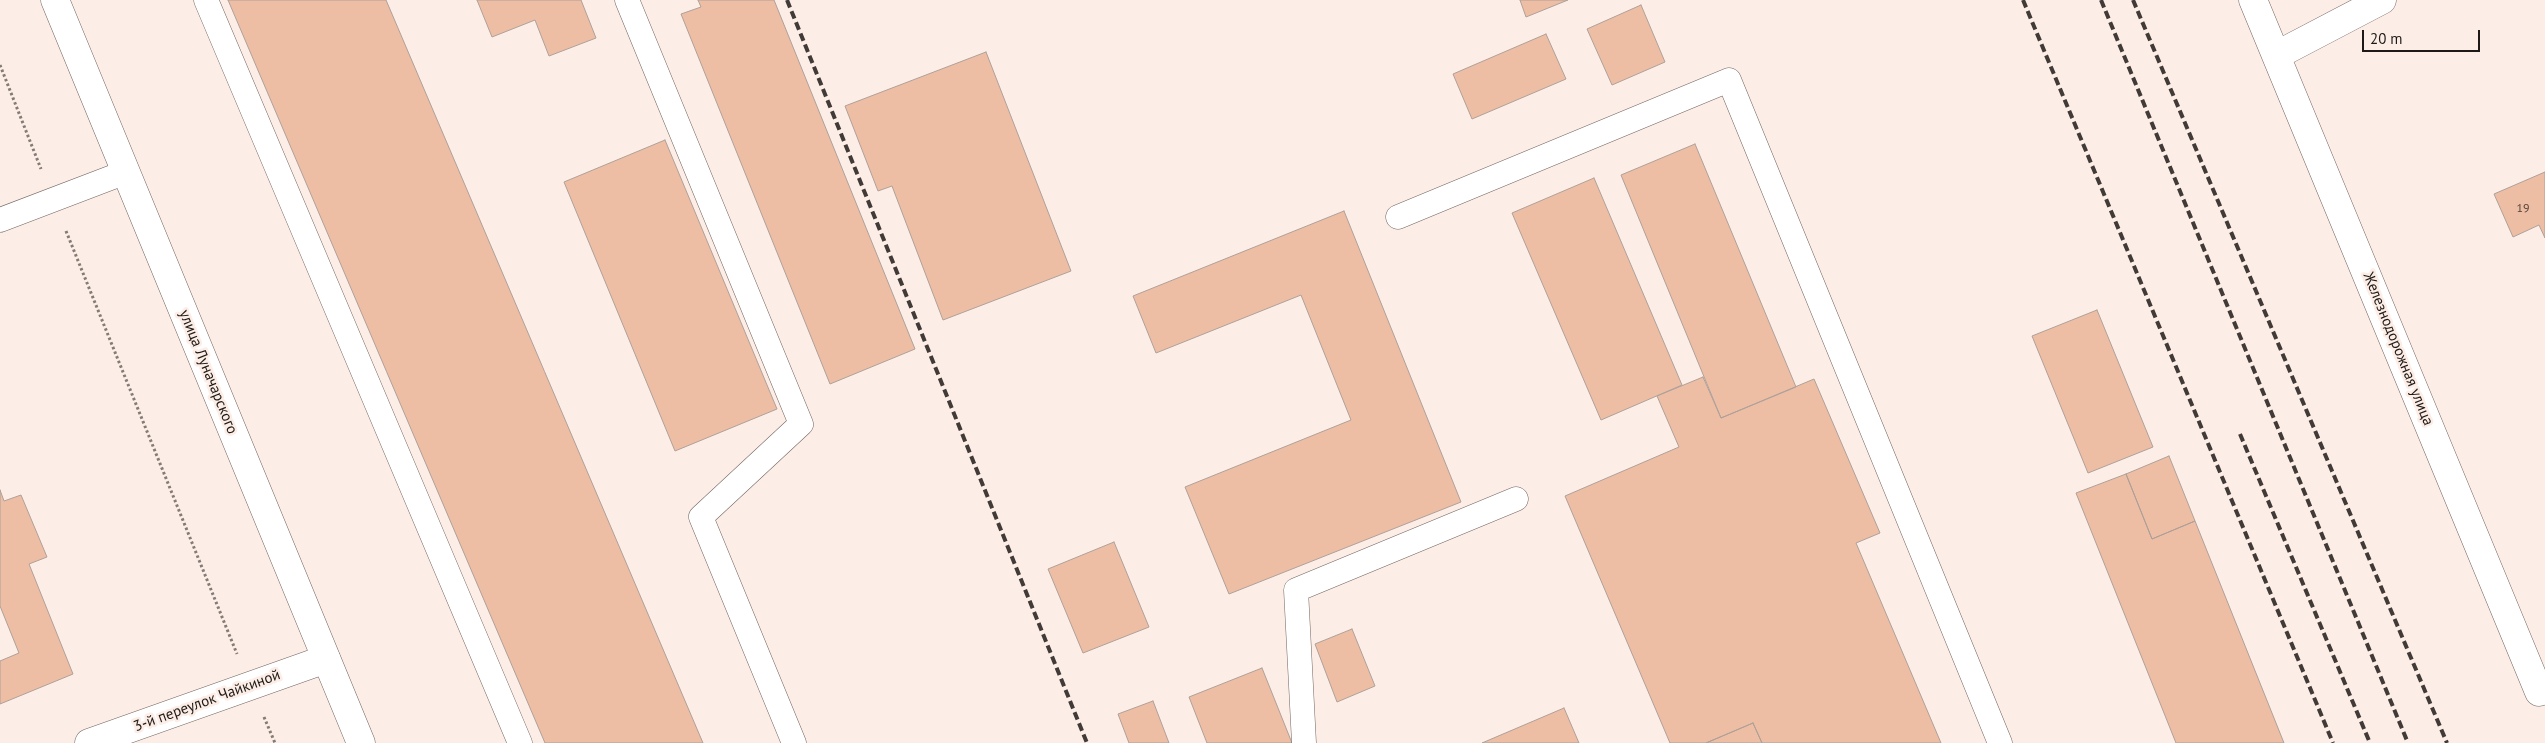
<!DOCTYPE html>
<meta charset="utf-8">
<style>
body{margin:0}
#map{position:relative;width:2545px;height:743px;overflow:hidden;background:#fcede6;font-family:"PT Sans",sans-serif}
canvas{display:block}
.scale{position:absolute;left:2362px;top:30px;width:118px;height:22px;box-sizing:border-box;border:2px solid #1e1916;border-top:0;padding-left:6px;font-size:15px;line-height:18px;white-space:nowrap;color:#1e1916;-webkit-text-stroke:4px #fcede6;paint-order:stroke}
</style>
<div id="map">
<canvas width="2545" height="743"></canvas>
<div class="scale">20 m</div>
</div>
<script>
const c = document.querySelector('canvas').getContext('2d');
c.lineJoin = 'round';
function fill(path, color) { c.fillStyle = color; c.fill(path, 'evenodd'); }
const poly = rows => new Path2D(rows.map(r => 'M' + r).join(''));
function trace(path, color, width, dash) { c.strokeStyle = color; c.lineWidth = width; c.lineCap = dash ? 'butt' : 'round'; c.setLineDash(dash || []); c.stroke(path); }
function label(font, color, halo, rows, align = 'center') {
  c.font = font + ' "PT Sans",sans-serif'; c.lineWidth = 5; c.setLineDash([]); c.textBaseline = 'middle'; c.strokeStyle = halo; c.fillStyle = color; for (const [text, x, y, turn = 0] of rows) {
    c.save(); c.translate(x, y); c.rotate((+turn || 0) * Math.PI / 180); c.textAlign = isNaN(turn) ? turn : align; if (halo) c.strokeText(text, 0, 0); c.fillText(text, 0, 0); c.restore();
  }
}
const building = poly([
 [228,0,386,0,703,743,545,743,228,0],
 [477,0,581,0,596,38,549,56,535,20,492,37,477,0],
 [698,0,774,0,915,349,830,384,681,14,701,7,698,0],
 [1520,0,1568,0,1526,17,1520,0],
 [1641,5,1665,62,1612,85,1587,29,1641,5],
 [1546,34,1566,79,1472,119,1453,74,1546,34],
 [986,52,1071,271,943,320,892,186,878,191,845,106,986,52],
 [665,140,777,409,675,451,564,182,665,140],
 [1695,144,1796,387,1721,418,1621,175,1695,144],
 [2545,172,2545,238,2539,225,2513,237,2494,194,2545,172],
 [1594,178,1682,385,1601,420,1512,213,1594,178],
 [1344,211,1461,502,1229,594,1185,487,1351,420,1301,295,1156,353,1133,296,1344,211],
 [2097,310,2153,447,2088,473,2032,336,2097,310],
 [1703,377,1721,418,1814,379,1880,533,1856,543,1941,743,1762,743,1753,723,1706,743,1670,743,1565,496,1679,447,1657,396,1703,377],
 [2169,456,2195,521,2152,539,2126,474,2169,456],
 [2126,474,2152,539,2195,521,2284,743,2176,743,2076,493,2126,474],
 [0,490,4,501,21,495,47,557,29,564,73,674,0,704,0,661,19,653,0,606,0,490],
 [1114,542,1149,627,1083,653,1048,569,1114,542],
 [1352,629,1375,686,1337,702,1315,644,1352,629],
 [1262,668,1292,743,1207,743,1189,697,1262,668],
 [1153,701,1169,743,1129,743,1118,714,1153,701],
 [1564,708,1579,743,1482,743,1564,708],
 [1753,723,1762,743,1706,743,1753,723]
]);
fill(building, '#eebea4');
trace(building, '#aea099', 1);
const service = poly([
 [206,0,520,743],
 [627,0,801,424,701,517,794,743],
 [1398,217,1729,80,2000,743],
 [0,220,126,172],
 [1304,743,1296,590,1516,499]
]);
const minor = poly([
 [2253,0,2539,692,2545,690],
 [2277,55,2382,0],
 [89,743,326,659]
]);
const secondary = poly([
 [55,0,361,743]
]);
trace(service, '#72655f', 25);
trace(minor, '#72655f', 29);
trace(secondary, '#72655f', 29);
trace(poly([
 [0,65,41,169],
 [66,231,237,654],
 [264,717,275,743]
]), '#847b76', 3, [2.5, 2.5]);
trace(service, '#fff', 24);
trace(minor, '#fff', 28);
trace(secondary, '#fff', 28);
trace(poly([
 [787,0,1087,743],
 [2023,0,2333,743],
 [2101,0,2408,743],
 [2133,0,2447,743],
 [2240,434,2370,743]
]), '#413a37', 4, [8, 4]);
label('12px', '#52423a', null, [
 ["19",2523,209]
]);
label('15px', '#1e1916', '#fcede6', [
 ["Железнодорожная улица",2398,349,68],
 ["улица Луначарского",208,372,68],
 ["3-й переулок Чайкиной",207,701,-20]
]);
</script>
